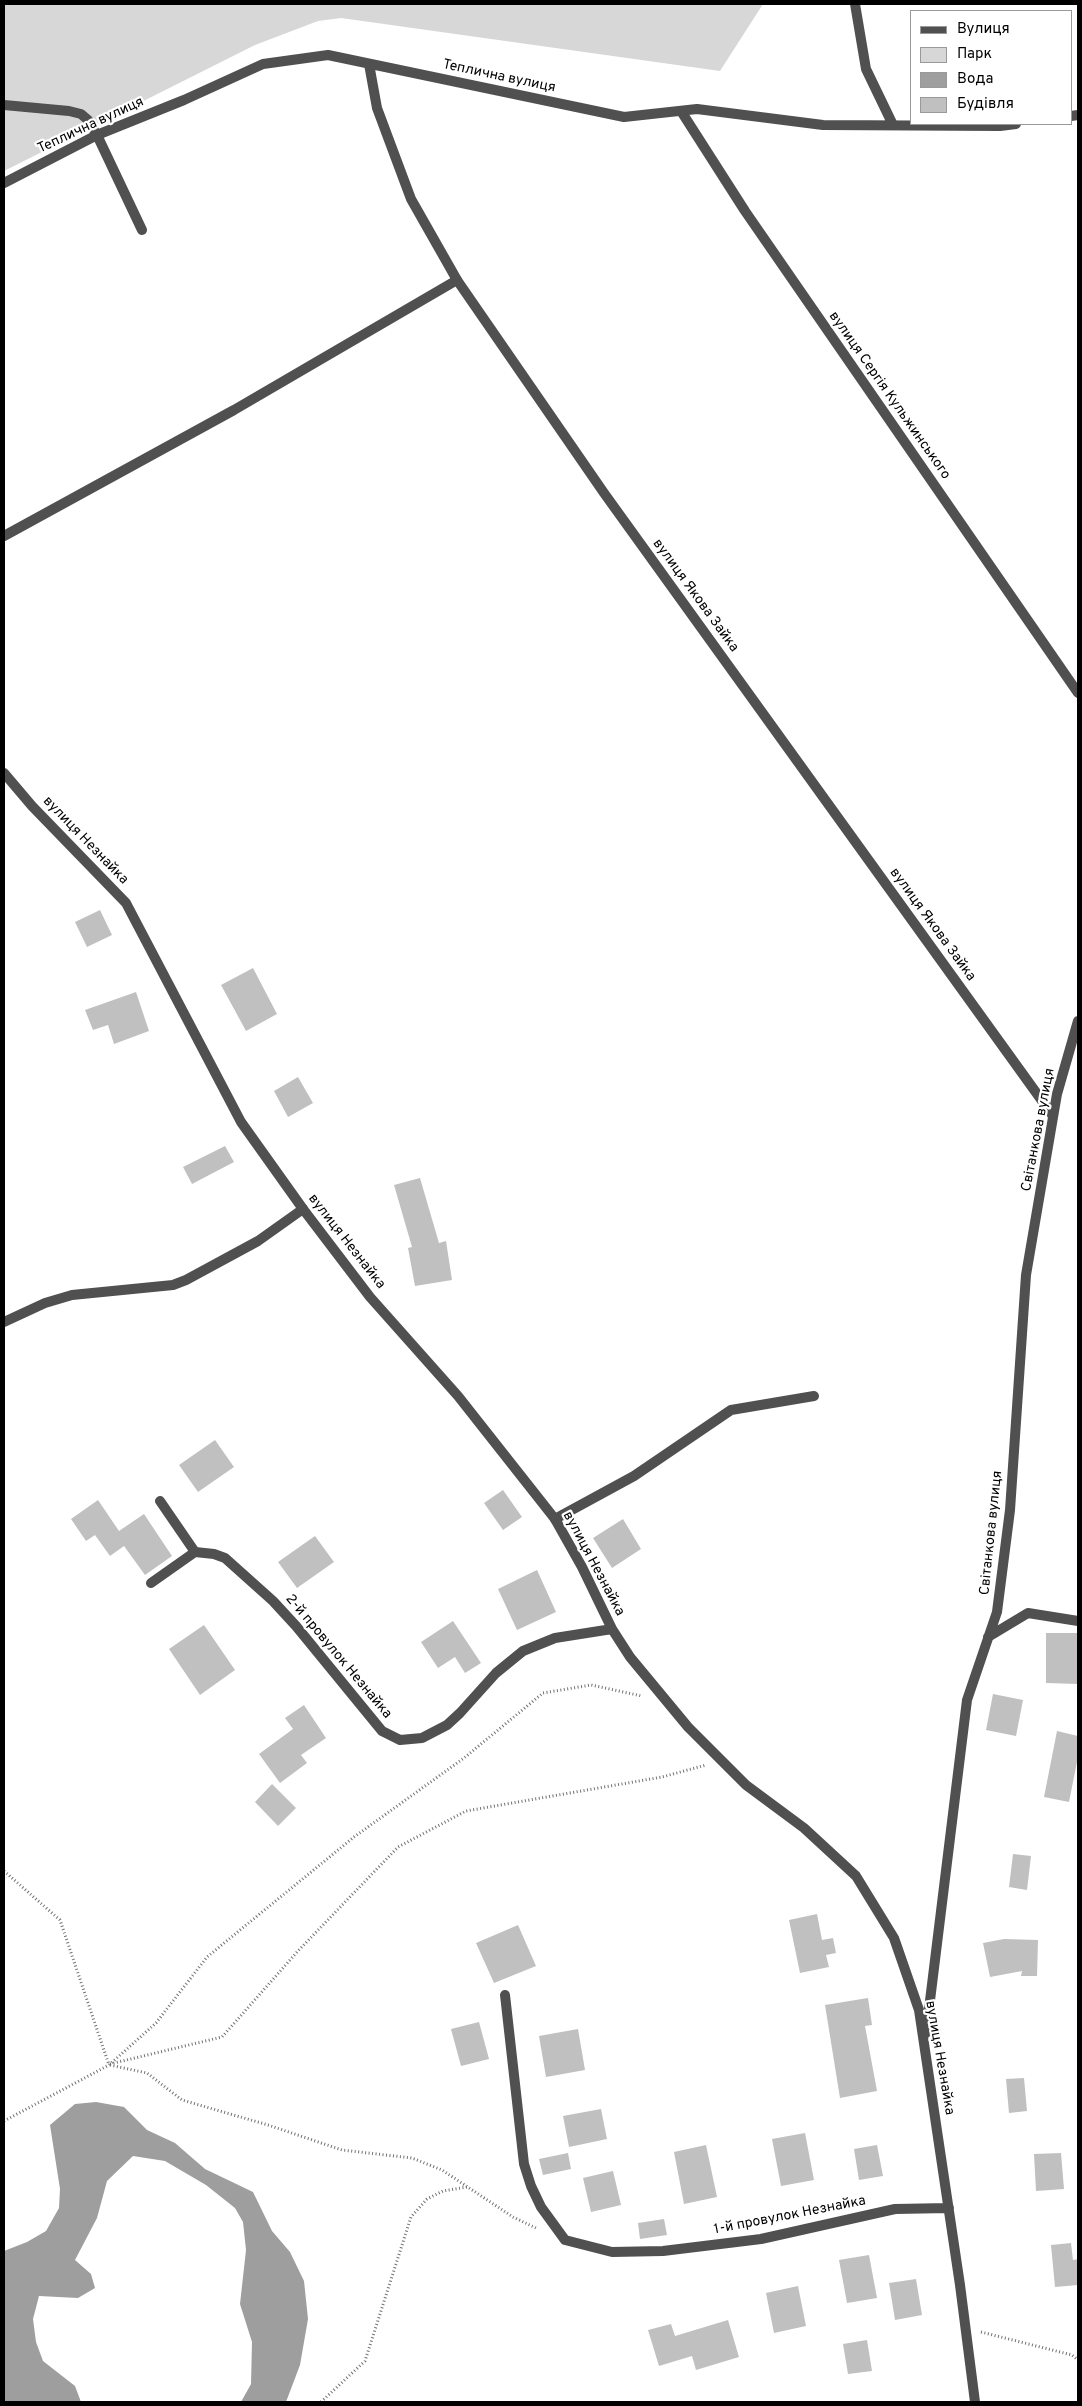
<!DOCTYPE html>
<meta charset="utf-8">
<style>
body{margin:0}
#map{position:relative;width:1082px;height:2406px;overflow:hidden;background:#fff;font-family:Overpass,sans-serif}
canvas{display:block}
.frame{position:absolute;inset:0;border:5px solid #000;pointer-events:none}
.legend{position:absolute;left:910px;top:10px;width:162px;height:115px;box-sizing:border-box;background:#fff;border:1px solid #999;margin:0;padding:6px 9px;list-style:none;font-size:15px;color:#000}
.legend li{display:flex;align-items:center;gap:10px;height:25px}
.legend b{width:25px;border:1px solid #999}
</style>
<div id="map">
<canvas width="1082" height="2406"></canvas>
<div class="frame"></div>
<ul class="legend">
<li><b style="height:6px;background:#505050"></b>Вулиця</li>
<li><b style="height:14px;background:#d7d7d7"></b>Парк</li>
<li><b style="height:14px;background:#9e9e9e"></b>Вода</li>
<li><b style="height:14px;background:#c0c0c0"></b>Будівля</li>
</ul>
</div>
<script>
const c = document.querySelector('canvas').getContext('2d');
c.lineJoin = 'round';
function fill(path, color) { c.fillStyle = color; c.fill(path, 'evenodd'); }
const poly = rows => new Path2D(rows.map(r => 'M' + r).join(''));
function trace(path, color, width, dash) { c.strokeStyle = color; c.lineWidth = width; c.lineCap = dash ? 'butt' : 'round'; c.setLineDash(dash || []); c.stroke(path); }
function label(font, color, halo, rows, align = 'center') {
  c.font = font + ' Overpass,sans-serif'; c.lineWidth = 4.5; c.setLineDash([]); c.textBaseline = 'middle'; c.strokeStyle = halo; c.fillStyle = color; for (const [text, x, y, turn = 0] of rows) {
    c.save(); c.translate(x, y); c.rotate((+turn || 0) * Math.PI / 180); c.textAlign = isNaN(turn) ? turn : align; if (halo) c.strokeText(text, 0, 0); c.fillText(text, 0, 0); c.restore();
  }
}
fill(poly([
 [4,4,763,4,720,71,341,18,318,21,255,45,4,171]
]), '#d7d7d7');
fill(poly([
 [96,2102,124,2107,147,2130,175,2143,205,2169,253,2192,272,2231,290,2252,304,2281,308,2319,300,2365,286,2402,241,2402,251,2384,252,2342,240,2304,246,2250,243,2222,235,2208,206,2185,165,2161,133,2156,107,2181,97,2218,75,2260,91,2274,95,2288,78,2298,39,2296,33,2319,36,2342,43,2361,75,2386,81,2402,4,2402,4,2251,27,2242,46,2231,59,2208,60,2189,50,2125,75,2104]
]), '#9e9e9e');
fill(poly([
 [100,910,112,935,87,947,75,922],
 [253,968,277,1014,246,1031,221,985],
 [136,992,149,1031,114,1044,108,1025,93,1030,85,1010],
 [298,1077,313,1103,288,1117,274,1091],
 [225,1146,234,1162,192,1184,183,1167],
 [420,1178,439,1243,446,1241,452,1280,415,1286,408,1248,412,1247,394,1185],
 [215,1440,234,1467,198,1492,179,1465],
 [503,1490,522,1517,503,1530,484,1503],
 [98,1500,119,1531,144,1514,172,1556,145,1575,124,1546,110,1556,95,1535,86,1541,71,1519],
 [623,1519,641,1549,612,1568,593,1538],
 [315,1536,334,1562,297,1588,278,1562],
 [537,1570,556,1612,517,1630,498,1589],
 [453,1621,481,1663,465,1673,455,1657,438,1668,421,1642],
 [204,1625,235,1670,200,1695,169,1649],
 [1046,1633,1078,1633,1078,1684,1046,1683],
 [993,1694,1023,1700,1016,1736,986,1730],
 [304,1705,326,1738,301,1755,307,1763,280,1783,259,1754,293,1729,285,1718],
 [1057,1731,1078,1736,1078,1757,1069,1802,1044,1797],
 [272,1784,296,1808,278,1826,255,1802],
 [1013,1854,1031,1856,1027,1890,1009,1887],
 [817,1914,822,1940,833,1938,836,1953,826,1955,829,1967,800,1973,789,1920],
 [518,1925,536,1966,494,1983,476,1943],
 [1004,1939,1038,1940,1037,1976,1021,1976,1022,1971,990,1977,983,1943],
 [868,1998,872,2025,865,2026,877,2091,840,2098,825,2005],
 [479,2022,489,2059,461,2066,451,2029],
 [578,2029,585,2070,546,2077,539,2036],
 [1024,2078,1027,2111,1009,2113,1006,2079],
 [601,2109,607,2139,569,2147,563,2116],
 [805,2133,814,2180,781,2186,772,2139],
 [706,2145,717,2197,684,2204,674,2152],
 [877,2145,883,2176,859,2180,854,2149],
 [568,2153,571,2169,543,2175,539,2159],
 [1061,2153,1064,2189,1036,2191,1034,2154],
 [613,2171,621,2205,591,2212,583,2178],
 [664,2219,667,2235,640,2239,638,2223],
 [1071,2243,1073,2260,1078,2259,1078,2285,1055,2287,1051,2245],
 [869,2255,877,2298,847,2303,839,2260],
 [916,2279,922,2315,895,2320,889,2283],
 [798,2286,806,2326,774,2333,766,2293],
 [728,2320,739,2357,696,2370,692,2356,659,2366,648,2330,671,2324,675,2336],
 [867,2340,872,2371,848,2374,843,2344]
]), '#c0c0c0');
trace(poly([
 [4,1871,60,1920,109,2065],
 [110,2064,222,2037,298,1951,398,1847,466,1811,662,1777,706,1765],
 [110,2065,147,2073,182,2100,268,2125,342,2150,412,2158,442,2170,513,2217,538,2229],
 [4,2121,109,2065,156,2023,207,1957,354,1837,464,1758,543,1693,591,1685,642,1696],
 [981,2332,1072,2355,1078,2360],
 [321,2402,365,2361,411,2217,427,2199,443,2191,467,2187]
]), '#727272', 3, [1, 2.5]);
trace(poly([
 [97,135,142,230],
 [4,536,234,410,457,280],
 [4,1322,45,1303,72,1295,173,1285,186,1280,258,1241,303,1209],
 [160,1501,195,1552],
 [555,1519,634,1476,731,1410,814,1396]
]), '#505050', 10);
trace(poly([
 [855,4,866,69,893,125],
 [369,64,377,108,411,199,457,280,604,493,1053,1116],
 [4,105,69,111,81,114,88,120,97,135],
 [681,111,745,211,1078,693],
 [1071,116,1078,115],
 [4,183,97,135,184,100,263,64,328,55,624,117,697,109,823,125,1000,126,1016,124],
 [4,773,32,806,126,903,241,1122,303,1209,370,1297,458,1396,555,1519,582,1567,612,1629,630,1657,688,1727,746,1785,804,1828,856,1876,894,1938,919,2010,960,2285,975,2402],
 [151,1583,195,1552,214,1554,225,1558,273,1601,296,1626,382,1731,400,1740,422,1738,447,1725,460,1713,496,1673,523,1651,555,1638,612,1629],
 [988,1637,1028,1613,1078,1621],
 [505,1995,524,2164,531,2186,541,2207,565,2240,612,2252,663,2251,761,2239,895,2209,949,2208],
 [926,2033,967,1700,997,1612,1010,1510,1026,1275,1057,1094,1078,1021]
]), '#505050', 10);
label('14px', '#000', '#fff', [
 ["Теплична вулиця",499,77,12],
 ["Теплична вулиця",91,126,-25],
 ["вулиця Сергія Кульжинського",889,396,55],
 ["вулиця Якова Зайка",695,596,54],
 ["вулиця Незнайка",85,841,46],
 ["вулиця Якова Зайка",932,925,54],
 ["Світанкова вулиця",1039,1130,-79],
 ["вулиця Незнайка",346,1242,52],
 ["Світанкова вулиця",992,1533,-84],
 ["вулиця Незнайка",593,1564,62],
 ["2-й провулок Незнайка",338,1657,50],
 ["вулиця Незнайка",939,2058,80],
 ["1-й провулок Незнайка",790,2216,-11]
]);
</script>
